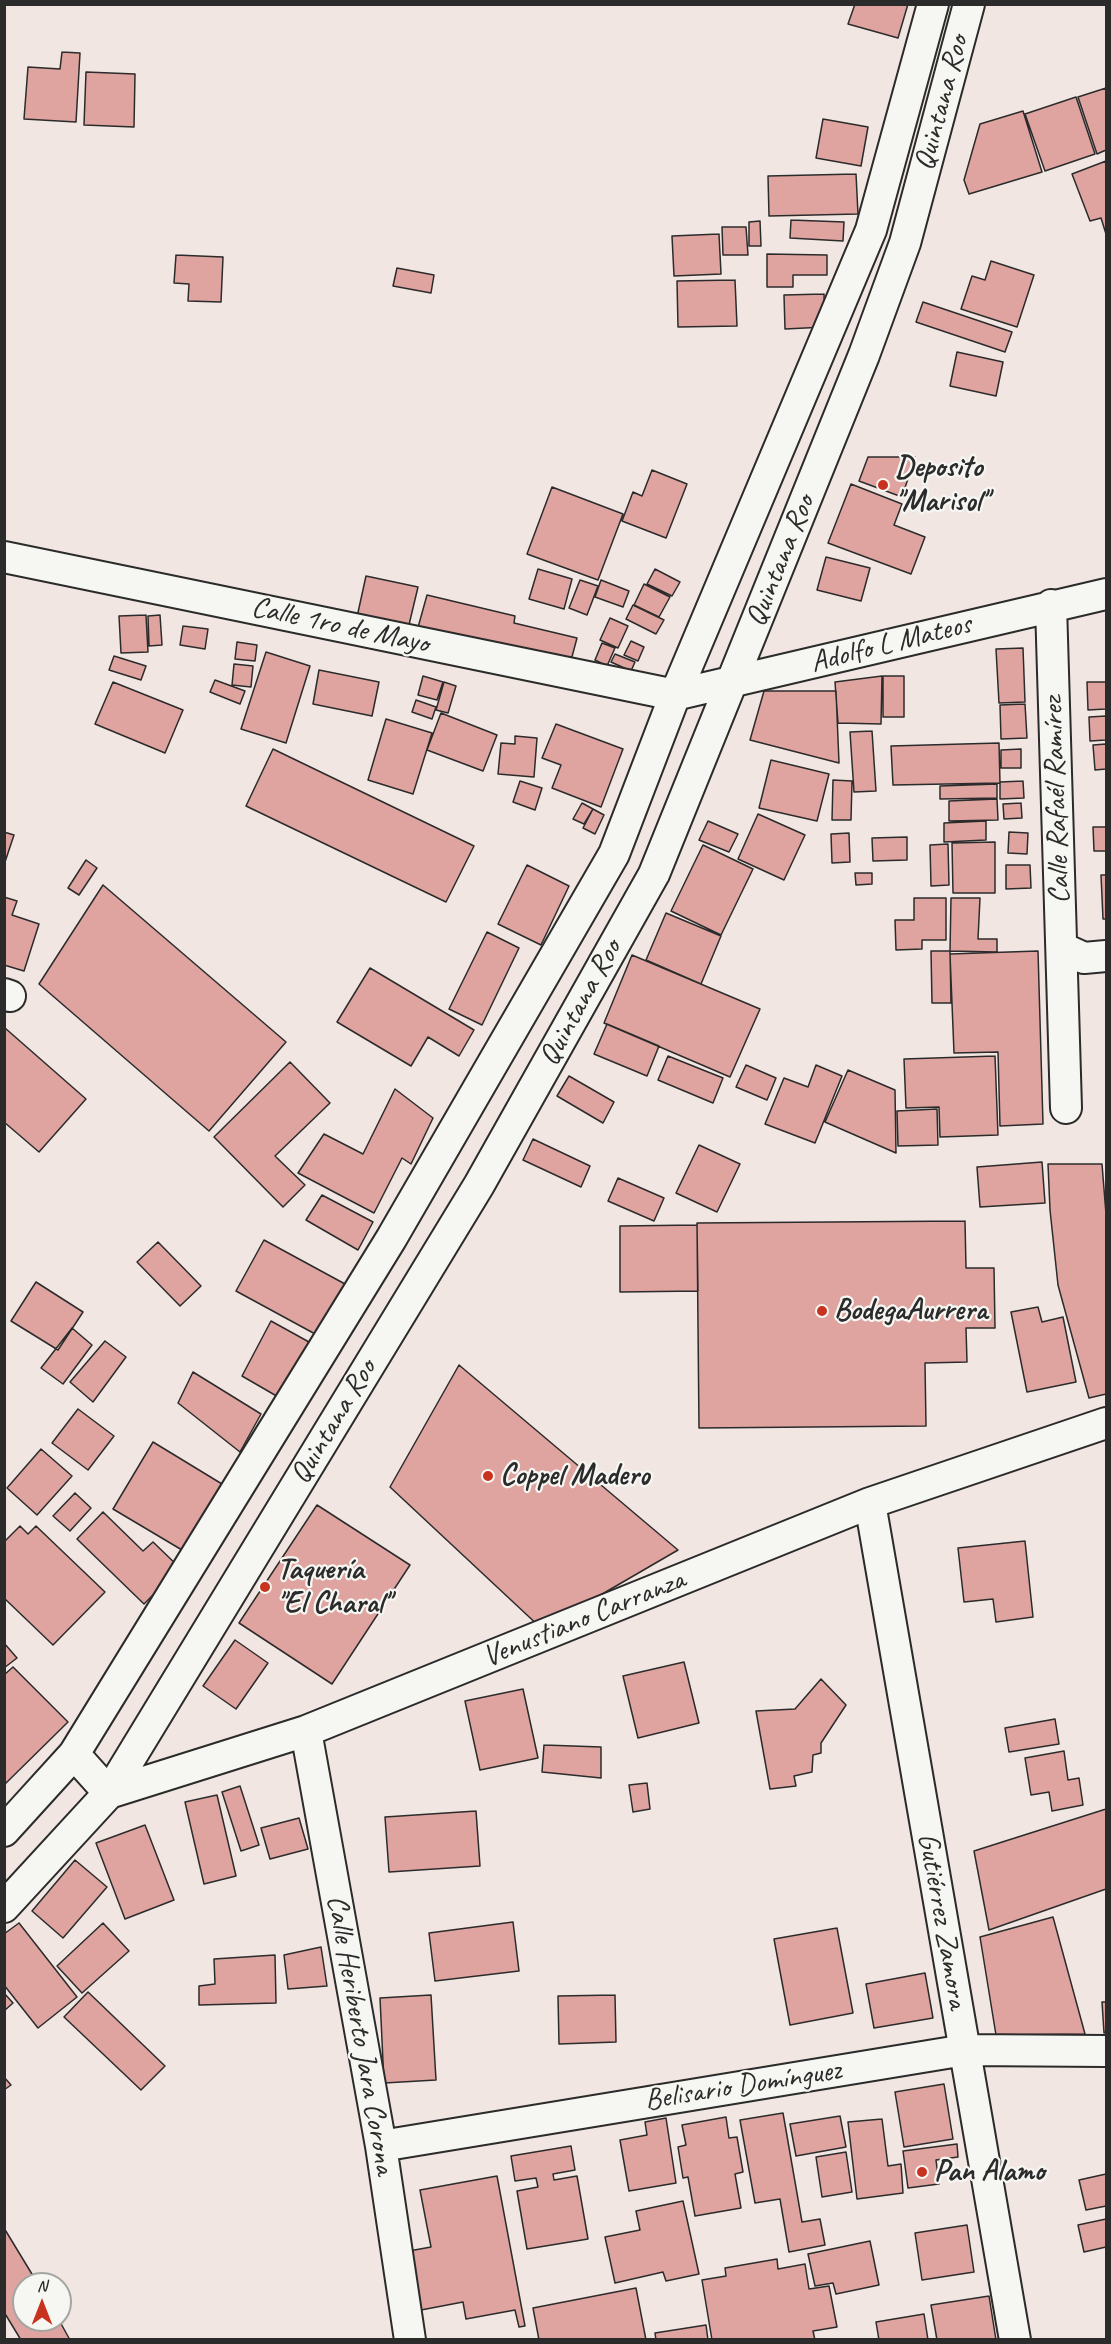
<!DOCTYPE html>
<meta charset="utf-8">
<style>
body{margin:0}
#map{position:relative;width:1111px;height:2344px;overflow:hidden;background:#f1e6e2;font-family:Caveat,sans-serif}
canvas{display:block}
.frame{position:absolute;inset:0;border:6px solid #2b2b2b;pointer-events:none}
.north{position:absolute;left:12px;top:2272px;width:60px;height:60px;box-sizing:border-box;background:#f6f6f2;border:2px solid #a5a5a2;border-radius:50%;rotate:0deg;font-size:16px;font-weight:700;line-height:24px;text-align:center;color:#2b2b2b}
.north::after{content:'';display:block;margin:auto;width:21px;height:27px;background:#c8321e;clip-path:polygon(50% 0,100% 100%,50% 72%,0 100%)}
</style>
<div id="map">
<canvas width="1111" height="2344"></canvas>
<div class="frame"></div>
<div class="north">N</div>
</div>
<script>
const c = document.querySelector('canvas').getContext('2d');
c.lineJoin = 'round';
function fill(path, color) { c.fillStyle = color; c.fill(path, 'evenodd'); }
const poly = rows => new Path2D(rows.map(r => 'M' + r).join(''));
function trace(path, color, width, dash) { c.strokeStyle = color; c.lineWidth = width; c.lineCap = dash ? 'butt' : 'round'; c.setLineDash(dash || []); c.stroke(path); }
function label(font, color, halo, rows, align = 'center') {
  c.font = font + ' Caveat,sans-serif'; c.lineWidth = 4.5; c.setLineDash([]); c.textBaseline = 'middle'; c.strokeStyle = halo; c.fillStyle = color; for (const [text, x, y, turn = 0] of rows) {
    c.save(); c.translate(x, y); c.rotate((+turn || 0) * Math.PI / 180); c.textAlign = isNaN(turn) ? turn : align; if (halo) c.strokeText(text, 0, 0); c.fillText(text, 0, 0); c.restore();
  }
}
const building = poly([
 [855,4,908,4,898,38,848,24,855,4],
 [62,52,80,53,76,122,24,119,28,67,60,69,62,52],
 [86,72,135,74,134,127,84,125,86,72],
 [1106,88,1106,150,1097,154,1078,97,1106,88],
 [1076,97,1095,154,1045,171,1025,114,1076,97],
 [1023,111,1042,172,969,194,964,180,980,124,1023,111],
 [823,119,868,127,861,166,816,158,823,119],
 [1106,161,1106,234,1101,218,1090,221,1072,174,1106,161],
 [856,174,858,214,769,216,768,176,856,174],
 [791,220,844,222,843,241,790,238,791,220],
 [760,221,761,246,749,246,749,222,760,221],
 [722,227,746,227,748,255,723,255,722,227],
 [719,234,721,274,674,276,672,236,719,234],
 [767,254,827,255,827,275,793,275,793,287,767,287,767,254],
 [176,255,223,257,221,302,188,301,189,284,174,283,176,255],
 [991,261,1034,275,1017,327,961,309,972,276,985,280,991,261],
 [397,268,434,275,431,293,393,286,397,268],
 [735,280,737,326,678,327,677,281,735,280],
 [824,294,825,327,785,329,784,295,824,294],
 [923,302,1012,332,1005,352,916,322,923,302],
 [957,352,1003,362,996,396,950,386,957,352],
 [868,457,915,457,902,497,859,481,868,457],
 [652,470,687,484,666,538,622,521,633,492,642,496,652,470],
 [851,484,902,504,894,525,925,537,911,574,828,543,851,484],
 [552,487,623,514,598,580,527,554,552,487],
 [826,557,870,568,861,601,817,590,826,557],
 [538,569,572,579,564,609,529,599,538,569],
 [655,569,680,582,672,596,647,584,655,569],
 [366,576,418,587,408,629,357,617,366,576],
 [580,580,598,586,587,615,569,608,580,580],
 [601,580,629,591,623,607,595,597,601,580],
 [644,584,670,597,659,617,634,605,644,584],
 [427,595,515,616,514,623,577,638,569,668,417,631,427,595],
 [633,605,664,620,656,634,626,619,633,605],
 [146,615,148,652,121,653,119,616,146,615],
 [160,615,162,645,149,646,148,616,160,615],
 [610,618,628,626,618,648,600,640,610,618],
 [183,626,208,629,205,649,180,645,183,626],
 [631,641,644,647,638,661,624,655,631,641],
 [237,642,257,645,255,661,235,659,237,642],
 [602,643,615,648,607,666,595,660,602,643],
 [1023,648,1025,702,999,703,996,649,1023,648],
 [266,652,310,666,286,743,241,729,266,652],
 [615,654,635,662,631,671,611,662,615,654],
 [114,656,146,666,141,680,109,670,114,656],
 [234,664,253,666,251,687,232,685,234,664],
 [319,670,379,682,372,716,313,704,319,670],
 [423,676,443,682,437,700,418,695,423,676],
 [882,676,881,724,838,723,835,682,882,676],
 [883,676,904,676,904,717,883,717,883,676],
 [215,680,245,691,240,704,210,692,215,680],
 [113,682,183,710,165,753,95,724,113,682],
 [444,682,456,686,448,713,436,710,444,682],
 [1087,682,1106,682,1106,709,1088,710,1087,682],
 [764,691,836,691,839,763,750,740,764,691],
 [416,700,436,707,432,719,412,712,416,700],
 [1025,704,1027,738,1001,739,1000,705,1025,704],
 [441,713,497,735,483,771,427,750,441,713],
 [1106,716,1106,740,1090,741,1089,717,1106,716],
 [386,719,432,733,413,794,368,780,386,719],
 [556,724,623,749,601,807,552,788,561,765,542,758,556,724],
 [872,731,876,791,854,792,850,732,872,731],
 [515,736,537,738,534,777,498,774,501,743,515,744,515,736],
 [999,743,1000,783,893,785,891,746,999,743],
 [1106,744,1106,769,1095,770,1093,745,1106,744],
 [273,749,474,846,446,902,246,806,273,749],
 [1021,749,1021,768,1001,768,1001,750,1021,749],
 [771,760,829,774,817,821,759,808,771,760],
 [833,780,852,781,851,820,832,820,833,780],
 [520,781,542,788,535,810,513,802,520,781],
 [1023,781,1024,798,1000,799,1000,782,1023,781],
 [997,784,997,798,940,799,940,786,997,784],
 [997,799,998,820,949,821,949,801,997,799],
 [582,803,593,809,584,824,573,819,582,803],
 [1021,803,1022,818,1004,819,1003,804,1021,803],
 [593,809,604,815,595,834,583,828,593,809],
 [758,814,805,835,784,880,738,859,758,814],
 [708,821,738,834,729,852,699,840,708,821],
 [986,821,986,840,944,842,944,823,986,821],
 [1093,827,1106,827,1106,851,1094,851,1093,827],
 [4,832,14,835,4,865,4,832],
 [1009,832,1028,833,1027,854,1008,853,1009,832],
 [849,833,850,862,832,863,831,834,849,833],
 [907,837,907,860,873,861,872,838,907,837],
 [995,842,995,893,953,893,952,843,995,842],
 [948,844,949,885,931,886,930,845,948,844],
 [703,845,753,869,721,935,671,911,703,845],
 [86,860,97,868,79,895,68,888,86,860],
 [527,865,569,886,541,945,498,924,527,865],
 [1006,865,1030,865,1031,888,1006,889,1006,865],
 [855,873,872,873,872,884,856,885,855,873],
 [1101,875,1106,875,1106,919,1103,919,1101,875],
 [103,885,286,1042,209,1131,39,984,103,885],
 [4,897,17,901,12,915,39,924,24,971,4,965,4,897],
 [914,898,946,898,946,940,922,940,922,949,896,950,895,920,914,920,914,898],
 [951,898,980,898,978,939,997,939,997,952,950,951,951,898],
 [666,913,721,936,701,984,646,960,666,913],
 [487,932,519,948,482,1025,449,1009,487,932],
 [931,951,950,951,951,1003,932,1003,931,951],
 [1038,951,1043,1124,1000,1126,998,1052,954,1053,950,954,1038,951],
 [632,955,760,1009,730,1077,604,1023,632,955],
 [370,968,474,1030,459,1056,428,1037,411,1066,337,1022,370,968],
 [607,1024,659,1046,647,1076,594,1054,607,1024],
 [5,1028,86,1099,39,1152,4,1122,5,1028],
 [668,1056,723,1078,713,1103,658,1080,668,1056],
 [995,1056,998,1135,940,1137,939,1107,906,1108,904,1059,995,1056],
 [290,1062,330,1103,275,1156,305,1185,283,1207,214,1137,290,1062],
 [746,1065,776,1078,767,1100,736,1087,746,1065],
 [816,1065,842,1076,815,1143,765,1124,784,1078,808,1087,816,1065],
 [848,1070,895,1090,896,1153,825,1122,848,1070],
 [569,1076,614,1102,603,1123,557,1096,569,1076],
 [395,1089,433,1118,411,1164,402,1158,374,1213,298,1173,324,1134,363,1154,395,1089],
 [937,1109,938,1145,898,1146,897,1111,937,1109],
 [533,1139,590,1166,581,1187,523,1160,533,1139],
 [699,1145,740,1164,717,1212,676,1193,699,1145],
 [1042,1162,1045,1203,980,1207,977,1167,1042,1162],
 [1048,1164,1102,1164,1106,1214,1106,1394,1089,1398,1058,1285,1050,1210,1048,1164],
 [618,1178,664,1198,654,1221,608,1201,618,1178],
 [322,1195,373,1222,358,1250,306,1220,322,1195],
 [965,1221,966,1268,994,1268,995,1328,966,1328,967,1362,925,1363,926,1426,699,1428,697,1223,965,1221],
 [697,1225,698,1291,620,1292,620,1226,697,1225],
 [264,1240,345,1284,317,1335,236,1291,264,1240],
 [158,1242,201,1286,180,1306,137,1262,158,1242],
 [36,1282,83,1312,58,1350,11,1321,36,1282],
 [1038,1307,1042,1322,1063,1317,1076,1382,1027,1392,1011,1312,1038,1307],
 [271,1321,309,1342,280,1398,242,1376,271,1321],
 [72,1328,92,1345,63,1384,41,1368,72,1328],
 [105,1341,126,1357,93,1402,70,1382,105,1341],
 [459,1365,678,1550,542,1629,390,1487,459,1365],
 [193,1372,261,1414,240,1452,178,1403,193,1372],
 [78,1409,114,1436,88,1470,52,1443,78,1409],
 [153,1442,222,1484,182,1550,113,1509,153,1442],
 [41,1449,72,1476,37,1515,7,1488,41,1449],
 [75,1493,91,1508,70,1531,53,1516,75,1493],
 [317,1505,410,1565,332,1684,239,1623,317,1505],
 [103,1512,143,1551,153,1542,180,1568,144,1604,77,1539,103,1512],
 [20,1526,28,1534,36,1526,105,1592,53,1645,4,1598,4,1542,20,1526],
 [1025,1541,1033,1617,996,1622,993,1599,964,1602,958,1548,1025,1541],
 [235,1640,268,1663,236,1709,203,1686,235,1640],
 [4,1643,17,1658,4,1668,4,1643],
 [684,1662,699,1723,638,1738,623,1676,684,1662],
 [13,1667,68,1722,4,1785,4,1675,13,1667],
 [821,1679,846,1705,821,1743,821,1753,813,1755,812,1772,794,1776,796,1786,770,1789,756,1711,795,1709,821,1679],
 [523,1689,538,1758,480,1770,465,1701,523,1689],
 [1055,1719,1059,1744,1009,1752,1005,1728,1055,1719],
 [544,1745,601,1747,601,1778,542,1772,544,1745],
 [1064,1751,1068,1780,1079,1778,1083,1805,1052,1811,1049,1792,1031,1795,1025,1758,1064,1751],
 [647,1783,650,1809,633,1812,629,1785,647,1783],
 [240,1786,259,1845,241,1851,222,1792,240,1786],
 [217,1795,236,1876,204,1884,185,1802,217,1795],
 [1106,1809,1106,1889,989,1930,974,1851,1106,1809],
 [476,1811,480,1866,389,1872,385,1817,476,1811],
 [299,1818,308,1849,270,1859,261,1828,299,1818],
 [145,1825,174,1900,125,1919,96,1843,145,1825],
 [75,1860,107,1887,63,1938,32,1911,75,1860],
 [1053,1917,1085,2034,996,2035,980,1937,1053,1917],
 [513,1922,519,1971,435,1981,429,1933,513,1922],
 [19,1923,77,1997,38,2028,4,1985,4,1934,19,1923],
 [103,1923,129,1951,82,1993,57,1966,103,1923],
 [837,1928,853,2013,790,2025,774,1939,837,1928],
 [321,1947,327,1986,288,1989,284,1955,321,1947],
 [275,1955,276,2003,199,2005,199,1986,215,1984,214,1959,275,1955],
 [925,1973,933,2018,874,2028,866,1984,925,1973],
 [88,1992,165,2066,141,2090,64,2017,88,1992],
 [4,1993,13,2003,4,2011,4,1993],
 [431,1995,436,2080,384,2083,380,1998,431,1995],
 [615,1995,616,2042,559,2044,558,1996,615,1995],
 [1102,2002,1106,2002,1106,2032,1104,2033,1102,2002],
 [4,2077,11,2085,4,2090,4,2077],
 [944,2084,953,2139,904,2147,895,2092,944,2084],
 [783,2113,802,2222,820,2219,825,2245,789,2252,780,2199,755,2203,740,2120,783,2113],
 [840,2116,846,2147,796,2156,790,2124,840,2116],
 [726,2117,729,2138,737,2137,743,2172,735,2174,741,2208,695,2216,688,2177,683,2178,678,2147,686,2145,682,2125,726,2117],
 [666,2118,676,2183,629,2191,620,2140,647,2135,645,2122,666,2118],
 [882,2119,888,2166,901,2164,903,2193,857,2199,848,2122,882,2119],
 [957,2144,958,2157,936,2160,939,2184,908,2188,903,2151,957,2144],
 [571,2146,575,2170,553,2174,554,2180,577,2176,588,2239,527,2249,517,2191,538,2187,536,2178,515,2181,511,2156,571,2146],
 [846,2152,852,2192,822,2197,816,2157,846,2152],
 [1106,2174,1106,2206,1086,2210,1079,2180,1106,2174],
 [497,2176,525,2326,519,2327,515,2310,466,2319,463,2302,421,2310,409,2251,431,2247,420,2190,497,2176],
 [683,2201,699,2274,666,2281,663,2272,615,2283,605,2237,640,2230,636,2211,683,2201],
 [1106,2219,1106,2247,1084,2252,1078,2225,1106,2219],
 [967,2225,974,2272,922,2280,915,2233,967,2225],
 [4,2228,38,2284,24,2284,24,2320,59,2320,70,2340,21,2340,4,2312,4,2228],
 [870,2241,879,2285,836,2294,833,2283,815,2286,808,2254,870,2241],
 [777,2259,778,2269,805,2264,809,2289,829,2286,837,2327,813,2331,815,2340,712,2340,702,2280,726,2276,725,2268,777,2259],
 [636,2288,646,2340,539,2340,533,2308,636,2288],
 [989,2296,996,2340,937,2340,931,2305,989,2296],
 [924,2314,928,2340,879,2340,876,2322,924,2314],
 [706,2325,708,2340,656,2340,655,2333,706,2325]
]);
fill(building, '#dfa4a0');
trace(building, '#2b2b2b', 1.5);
const street = poly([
 [4,557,675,695,1106,594],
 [1051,605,1066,1108],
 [1062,948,1084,958,1106,956],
 [4,994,10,996],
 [870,1503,1015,2340],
 [306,1731,381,2146,410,2340],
 [74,1754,109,1793,306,1731,870,1503,1106,1423],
 [4,1831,74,1754,391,1239,614,854,675,695,871,230,933,4],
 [4,1907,109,1793,479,1185,654,874,864,355,905,243,969,4],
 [381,2146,965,2050,1106,2051]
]);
trace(street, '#2b2b2b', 34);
trace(street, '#f6f6f2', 30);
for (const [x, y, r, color] of [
 [883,485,6,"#c8321e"],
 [822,1311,6,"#c8321e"],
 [488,1476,6,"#c8321e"],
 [265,1587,6,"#c8321e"],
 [922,2172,6,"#c8321e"]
]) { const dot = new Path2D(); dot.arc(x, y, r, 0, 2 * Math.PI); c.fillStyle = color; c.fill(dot); trace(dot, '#f6f6f2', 2); }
label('30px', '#2b2b2b', '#f6f6f2', [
 ["Quintana Roo",942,103,-75],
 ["Quintana Roo",781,561,-68],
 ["Calle 1ro de Mayo",340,626,12],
 ["Adolfo L Mateos",891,644,-14],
 ["Calle Rafaél Ramírez",1057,800,-92],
 ["Quintana Roo",581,1003,-61],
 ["Quintana Roo",334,1422,-59],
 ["Venustiano Carranza",584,1619,-22],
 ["Gutiérrez Zamora",942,1921,80],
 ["Calle Heriberto Jara Corona",360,2035,80],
 ["Belisario Domínguez",743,2086,-9]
]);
label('bold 30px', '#2b2b2b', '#f6f6f2', [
 ["Deposito",895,468],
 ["\"Marisol\"",895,502],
 ["BodegaAurrera",834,1311],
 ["Coppel Madero",500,1476],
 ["Taquería",277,1570],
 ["\"El Charal\"",277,1604],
 ["Pan Alamo",934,2172]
], 'left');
</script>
